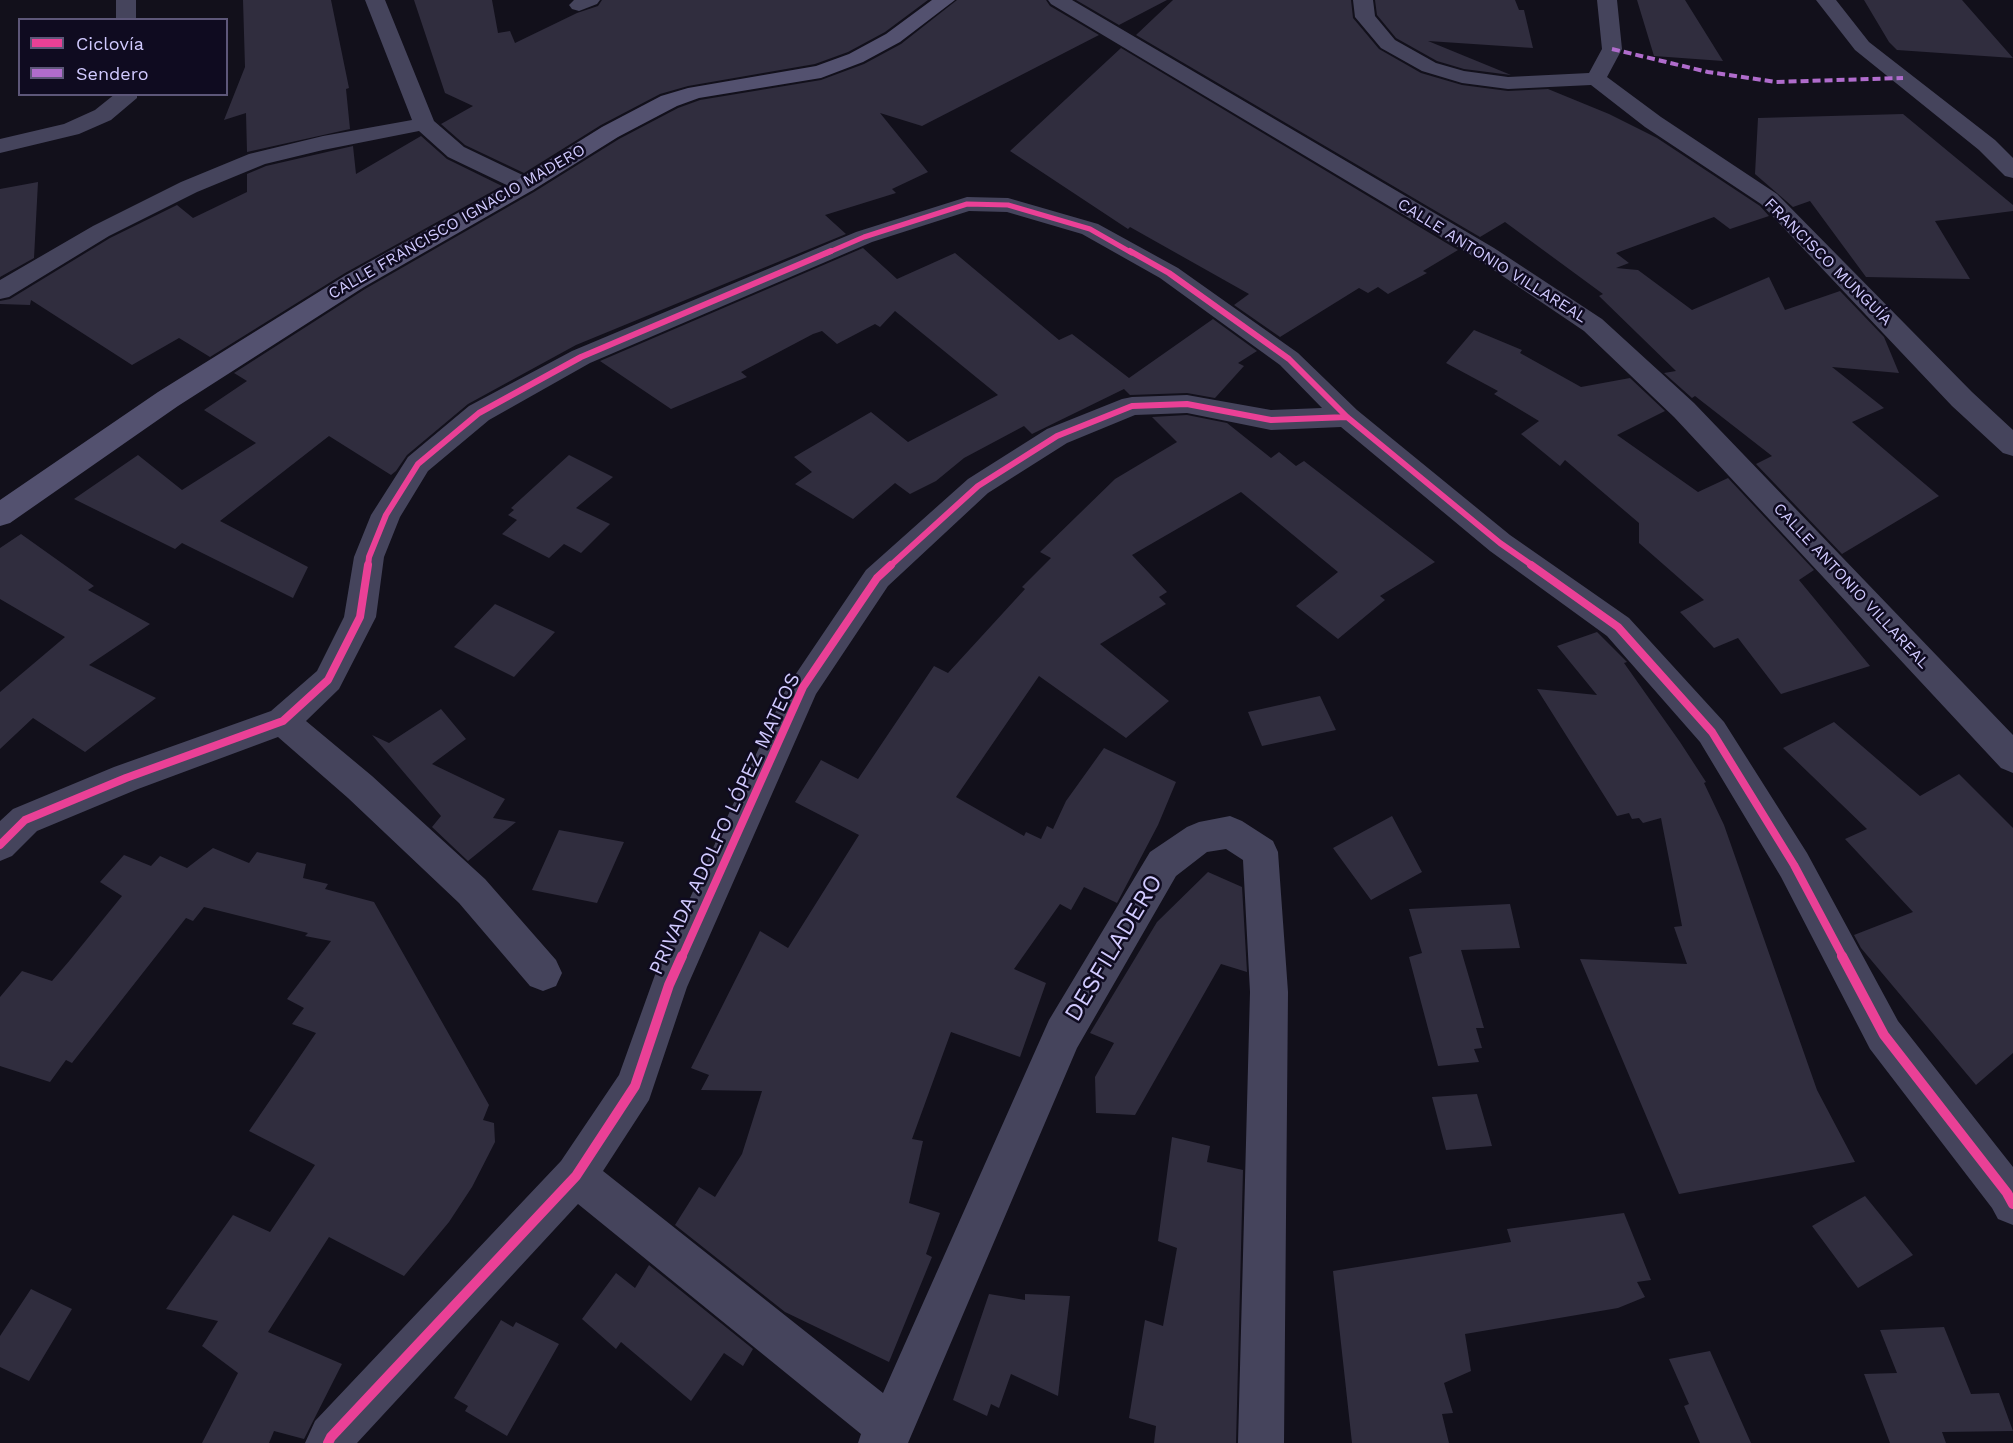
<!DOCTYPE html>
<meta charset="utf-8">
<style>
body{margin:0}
#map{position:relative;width:2013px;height:1443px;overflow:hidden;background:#12101b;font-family:"Work Sans",sans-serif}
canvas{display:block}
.legend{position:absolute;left:18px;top:18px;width:210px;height:78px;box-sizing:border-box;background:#0f0b20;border:2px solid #5d5779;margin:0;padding:8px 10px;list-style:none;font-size:18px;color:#d1caff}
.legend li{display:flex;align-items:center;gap:12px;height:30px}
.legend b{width:30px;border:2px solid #5d5779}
</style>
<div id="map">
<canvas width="2013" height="1443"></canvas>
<ul class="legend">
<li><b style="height:8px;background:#ea4096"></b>Ciclovía</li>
<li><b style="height:8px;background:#b06ccc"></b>Sendero</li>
</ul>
</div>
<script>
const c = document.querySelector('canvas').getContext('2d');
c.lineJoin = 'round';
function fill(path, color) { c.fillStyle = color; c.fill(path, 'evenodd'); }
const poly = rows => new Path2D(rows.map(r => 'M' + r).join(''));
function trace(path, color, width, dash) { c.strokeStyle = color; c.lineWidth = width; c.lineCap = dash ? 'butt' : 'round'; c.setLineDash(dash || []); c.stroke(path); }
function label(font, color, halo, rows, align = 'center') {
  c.font = font + ' "Work Sans",sans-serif'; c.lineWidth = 5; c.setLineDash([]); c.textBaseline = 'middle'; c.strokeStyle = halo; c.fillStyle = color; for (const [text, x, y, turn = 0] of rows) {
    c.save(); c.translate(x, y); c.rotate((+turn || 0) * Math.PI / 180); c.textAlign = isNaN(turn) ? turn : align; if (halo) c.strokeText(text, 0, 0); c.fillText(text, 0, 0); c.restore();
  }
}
fill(poly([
 [243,0,331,0,349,88,346,89,350,129,247,152,246,113,224,120,245,67],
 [414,0,492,0,498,33,510,31,515,43,577,13,598,6,602,0,928,0,885,32,848,52,815,64,688,86,660,94,601,125,524,173,465,145,441,124,473,106,445,93],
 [957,0,1046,0,1050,6,1099,35,922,126,880,113,928,172,892,189,896,193,825,215,846,234,576,345,468,404,407,455,396,471,391,475,329,436,220,521,308,567,293,598,182,543,175,549,74,499,138,455,182,490,256,443,204,410,247,381,234,373,365,289,534,192,619,139,678,108,700,100,821,80,864,64,901,44],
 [1076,0,1167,0,1119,25],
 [1173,0,1351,0,1353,18,1379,49,1421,73,1462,85,1508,91,1548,89,1609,114,1657,138,1760,206,1769,216,1730,229,1714,217,1616,253,1629,263,1616,268,1638,270,1692,310,1769,277,1785,310,1840,291,1884,337,1899,373,1832,367,1884,408,1852,422,1939,496,1842,554,1756,464,1772,456,1695,396,1692,398,1664,373,1676,371,1599,296,1603,294,1505,222,1480,237,1136,35],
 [1375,0,1515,0,1519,10,1524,10,1533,48,1428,41,1511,75,1464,69,1437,61,1396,38,1377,15],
 [1637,0,1685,0,1723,61,1654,56],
 [1864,0,1962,0,2013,58,1897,50,1889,42],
 [1121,48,1458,250,1423,271,1427,273,1388,294,1378,287,1368,293,1359,288,1280,337,1234,305,1249,294,1130,227,1128,229,1010,151],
 [1903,114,2013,205,2013,211,1935,221,1970,279,1866,277,1810,201,1793,207,1755,174,1758,118],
 [421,136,447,159,502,186,345,273,210,357,179,338,132,365,31,300,30,305,0,304,0,301,10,299,110,238,177,205,193,218,247,192,247,174,266,166,353,146,356,174],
 [38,182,34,258,0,277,0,189],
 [863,248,897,279,955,253,1059,340,1072,334,1129,378,1213,319,1257,351,1238,363,1244,366,1215,398,1187,393,1130,395,1124,389,1032,434,1024,426,964,458,936,481,910,494,895,483,853,519,795,484,812,472,794,457,871,412,908,442,998,395,895,311,880,327,875,324,837,344,822,331,813,334,741,372,747,377,671,409,600,361],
 [1474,330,1522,350,1520,353,1581,387,1630,378,1665,411,1617,435,1698,492,1728,478,1814,570,1799,580,1870,666,1781,694,1738,638,1714,648,1680,612,1704,600,1639,543,1639,523,1565,460,1560,466,1521,434,1539,421,1494,394,1498,391,1446,363],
 [1187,415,1227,423,1271,458,1279,452,1296,466,1304,461,1435,562,1380,596,1385,600,1338,639,1296,606,1338,572,1241,492,1132,555,1167,592,1159,597,1166,604,1100,644,1169,701,1126,738,1039,676,956,797,1024,836,1026,832,1041,839,1047,826,1053,829,1066,801,1104,748,1176,782,1158,825,1117,903,1084,887,1071,910,1060,904,1014,969,1046,983,1020,1057,951,1032,912,1139,923,1141,909,1203,940,1213,926,1254,932,1257,889,1362,785,1312,675,1225,699,1187,715,1197,742,1154,762,1091,701,1090,709,1075,691,1068,760,931,788,948,859,835,795,802,821,760,858,779,934,666,948,673,1025,589,1022,587,1051,558,1040,552,1115,479,1177,442,1152,417],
 [569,455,613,477,576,508,610,524,581,553,564,544,549,558,502,534,517,520,508,515,514,510,511,508],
 [21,534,94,586,88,590,150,624,89,665,156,698,85,752,33,718,0,749,0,692,65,637,0,599,0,548],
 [495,604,555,632,514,677,454,647],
 [1597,632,1627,662,1624,663,1680,742,1706,782,1704,783,1724,825,1817,1090,1855,1162,1679,1194,1580,959,1687,964,1674,927,1682,926,1661,818,1643,823,1639,818,1632,819,1629,813,1617,816,1537,689,1597,695,1557,646],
 [1320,696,1336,730,1262,746,1248,712],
 [441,709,466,739,432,764,505,799,493,818,516,822,468,861,432,827,441,816,372,735,389,743],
 [1834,722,1920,796,1959,774,2013,828,2013,1053,1976,1085,1861,948,1854,935,1913,912,1845,839,1867,829,1783,748],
 [1392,816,1422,872,1371,900,1333,848],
 [559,830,624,842,597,903,532,890],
 [213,848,249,863,257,852,306,864,303,878,328,884,325,889,374,902,489,1105,483,1120,494,1123,495,1142,472,1187,449,1222,404,1276,329,1237,268,1332,342,1364,304,1439,274,1431,269,1443,202,1443,238,1373,202,1346,218,1321,166,1309,233,1215,270,1232,315,1165,249,1131,316,1033,292,1024,304,1008,287,999,331,941,305,936,308,933,204,907,193,921,186,918,72,1063,66,1060,50,1082,0,1066,0,997,22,971,52,981,70,960,122,896,100,882,124,855,151,866,160,856,187,868],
 [1208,872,1242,887,1247,972,1221,964,1135,1115,1096,1113,1095,1077,1114,1043,1090,1033,1157,922],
 [1510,904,1520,948,1461,950,1484,1028,1476,1028,1482,1048,1474,1049,1479,1062,1438,1066,1409,957,1422,953,1409,909],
 [1477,1094,1492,1146,1446,1150,1432,1097],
 [1172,1137,1210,1146,1207,1162,1243,1170,1236,1443,1154,1443,1156,1426,1129,1418,1145,1320,1163,1326,1177,1248,1158,1241],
 [1865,1196,1913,1255,1858,1288,1812,1226],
 [1624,1213,1651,1280,1637,1282,1645,1297,1618,1308,1465,1334,1471,1371,1444,1383,1453,1413,1442,1414,1449,1443,1352,1443,1333,1271,1511,1242,1507,1229],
 [649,1265,753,1349,743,1366,724,1353,691,1401,621,1342,616,1349,582,1319,616,1273,635,1288],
 [31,1289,72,1309,29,1381,0,1367,0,1336],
 [989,1294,1025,1300,1025,1294,1070,1296,1058,1396,1011,1374,999,1408,991,1404,987,1416,953,1400],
 [501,1320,513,1327,516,1322,559,1344,507,1436,465,1411,468,1406,454,1398],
 [1944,1327,1971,1394,1999,1393,2013,1431,1942,1432,1946,1443,1890,1443,1864,1374,1897,1373,1880,1330],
 [1710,1351,1751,1443,1700,1443,1684,1406,1689,1404,1669,1359]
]), '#302d3e');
fill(poly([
 [116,0,136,0,136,20,116,20,116,0],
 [365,0,385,0,434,121,464,147,533,180,536,185,533,190,525,192,517,190,448,157,419,131,323,150,265,164,197,192,109,236,9,297,0,299,0,280,93,226,181,182,249,154,323,136,412,120,365,0],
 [574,0,600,0,597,4,579,11,572,9,569,5,574,0],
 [1048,0,1072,0,1494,248,1602,319,1694,403,2013,735,2013,773,2001,768,1674,417,1584,331,1476,258,1051,4,1048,0],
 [1353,0,1373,0,1375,16,1395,40,1436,63,1464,71,1508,77,1589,73,1602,49,1597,0,1617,0,1622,49,1607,77,1661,117,1777,194,1972,392,2013,430,2013,456,2003,453,1952,406,1761,204,1645,127,1591,85,1508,89,1462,83,1422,71,1381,48,1355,17,1353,0],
 [1816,0,1836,0,1869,42,1995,140,2013,158,2013,178,2005,176,1979,150,1855,50,1816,0],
 [115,94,137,94,137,98,111,120,79,134,0,153,0,139,64,124,95,110,115,94],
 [967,197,1008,198,1098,224,1178,268,1298,353,1357,410,1510,535,1629,618,1724,722,1807,853,1898,1021,2013,1167,2013,1225,1998,1219,1992,1208,1870,1049,1781,877,1700,742,1607,636,1490,551,1341,427,1271,430,1187,413,1135,415,1067,443,988,493,888,586,816,694,687,987,649,1100,603,1171,883,1393,1049,1020,1150,852,1187,827,1199,822,1230,816,1242,821,1273,841,1278,852,1288,992,1284,1443,1238,1443,1250,992,1243,860,1226,849,1207,852,1176,876,1077,1048,908,1443,858,1443,861,1434,578,1204,357,1443,305,1443,315,1421,561,1161,619,1075,656,972,787,687,866,570,968,479,1047,429,1122,399,1132,397,1187,395,1271,410,1322,408,1280,365,1160,278,1082,234,1007,212,969,211,872,242,590,363,489,420,428,471,400,517,384,557,376,617,339,689,306,721,372,776,485,879,556,960,562,973,556,986,543,991,530,986,459,903,348,798,278,737,138,789,37,831,12,856,0,861,0,821,13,809,114,767,271,711,317,671,344,617,354,557,371,515,408,457,469,406,572,351,856,232,967,197]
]), '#45445c');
fill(poly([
 [932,0,955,0,900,42,863,62,821,78,699,98,677,106,618,137,533,190,364,287,178,406,10,523,0,526,0,500,158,392,346,275,517,180,602,127,661,96,688,88,816,66,849,54,886,34,932,0]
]), '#53516f');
trace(poly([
 [1612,49,1708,72,1776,82,1903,78]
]), '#b06ccc', 4, [8, 4]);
trace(poly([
 [827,253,864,237,967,204,1008,205,1090,229,1132,253]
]), '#ea4096', 5);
trace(poly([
 [1130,251,1169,273,1289,359,1347,417,1500,543,1533,566],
 [368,566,369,557,386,515,418,464,479,413,581,357,831,251],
 [890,566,978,486,1057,436,1132,406,1187,404,1271,420,1347,417]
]), '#ea4096', 6);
trace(poly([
 [1531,565,1618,627,1712,732,1794,865,1843,957],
 [0,845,25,820,126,778,283,721,328,680,360,617,368,565],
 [682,957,803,687,877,578,891,565]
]), '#ea4096', 8);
trace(poly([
 [1842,956,1884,1035,2007,1193,2013,1204],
 [328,1443,331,1437,576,1176,635,1086,669,985,682,956]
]), '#ea4096', 10);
label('16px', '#d1caff', '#0f0b20', [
 ["CALLE FRANCISCO IGNACIO MADERO",457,222,-30],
 ["CALLE ANTONIO VILLAREAL",1492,261,32],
 ["FRANCISCO MUNGUÍA",1828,262,45],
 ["CALLE ANTONIO VILLAREAL",1851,586,47]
]);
label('20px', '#d1caff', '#0f0b20', [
 ["PRIVADA ADOLFO LÓPEZ MATEOS",725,824,-65]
]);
label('24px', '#d1caff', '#0f0b20', [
 ["DESFILADERO",1114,948,-59]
]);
</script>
